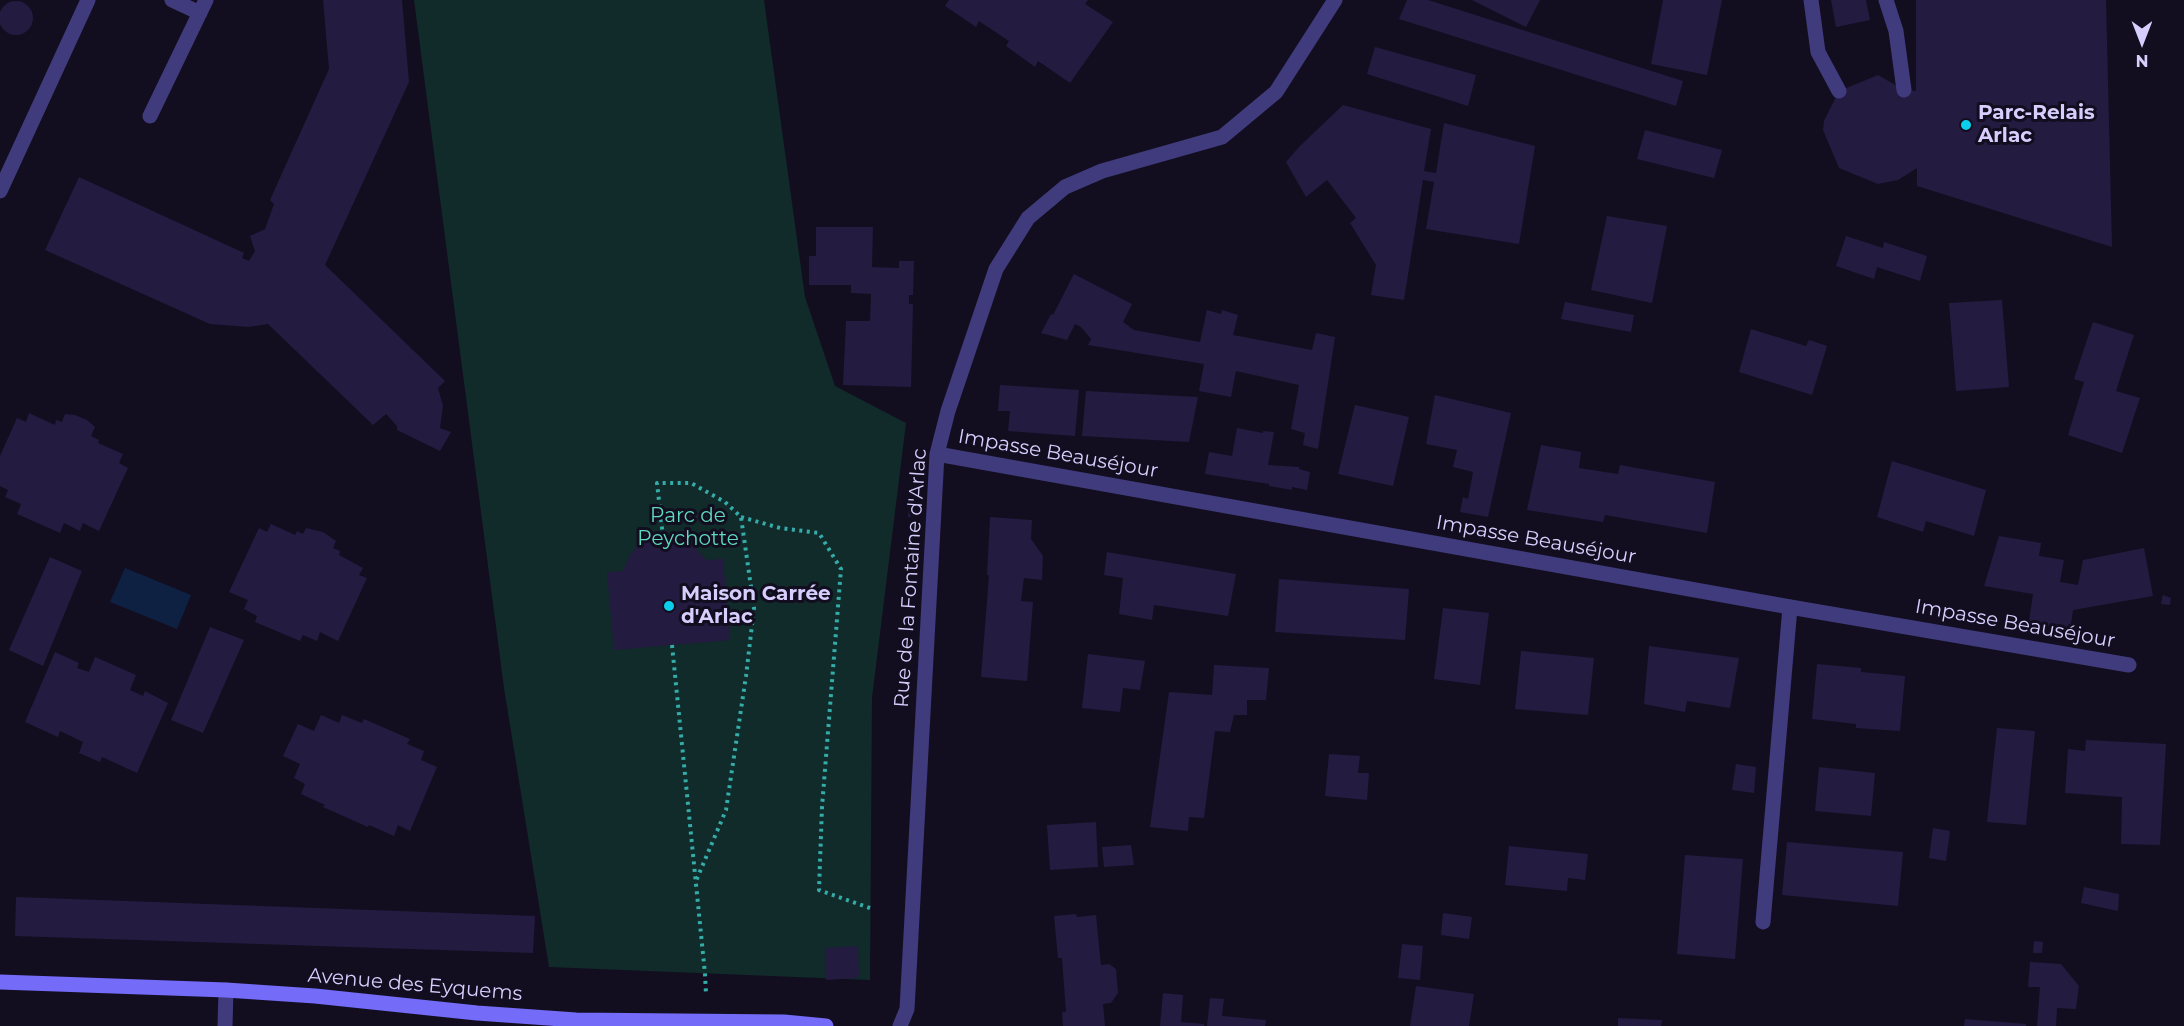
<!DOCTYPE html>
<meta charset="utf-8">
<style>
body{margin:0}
#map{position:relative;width:2184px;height:1026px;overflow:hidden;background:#120e20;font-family:Montserrat,sans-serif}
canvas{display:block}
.north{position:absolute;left:2112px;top:12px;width:60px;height:60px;-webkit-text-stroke:4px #120e20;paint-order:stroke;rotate:180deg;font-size:16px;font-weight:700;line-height:24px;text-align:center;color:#d6cffd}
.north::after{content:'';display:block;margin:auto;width:21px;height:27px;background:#d6cffd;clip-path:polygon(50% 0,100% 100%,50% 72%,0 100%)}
</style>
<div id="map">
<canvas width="2184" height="1026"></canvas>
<div class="north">N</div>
</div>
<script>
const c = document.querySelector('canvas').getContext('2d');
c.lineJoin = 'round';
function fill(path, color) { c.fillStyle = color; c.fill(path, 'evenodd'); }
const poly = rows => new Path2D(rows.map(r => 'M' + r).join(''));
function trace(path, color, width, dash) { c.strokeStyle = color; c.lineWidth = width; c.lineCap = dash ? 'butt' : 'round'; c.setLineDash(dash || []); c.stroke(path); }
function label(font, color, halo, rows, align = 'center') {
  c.font = font + ' Montserrat,sans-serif'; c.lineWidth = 6; c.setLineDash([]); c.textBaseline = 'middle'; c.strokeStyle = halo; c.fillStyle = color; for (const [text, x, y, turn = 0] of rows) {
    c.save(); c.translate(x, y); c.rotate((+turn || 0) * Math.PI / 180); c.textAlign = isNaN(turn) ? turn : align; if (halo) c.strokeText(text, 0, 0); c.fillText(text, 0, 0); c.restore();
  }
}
fill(poly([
 [414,0,764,0,805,297,835,386,906,423,872,698,870,980,549,967,504,688]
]), '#112a2a');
fill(poly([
 [125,568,191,595,177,629,110,602]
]), '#0f2143');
fill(poly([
 [323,0,402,0,409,82,325,265,445,381,438,388,443,406,440,428,451,432,440,451,397,430,397,426,386,414,373,425,268,324,249,327,210,324,45,250,79,177,244,253,242,258,249,261,255,251,250,236,265,229,274,204,270,200,329,69],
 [949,0,1088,0,1085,4,1113,22,1070,83,1038,61,1035,67,1006,46,1009,41,979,21,976,27,945,6],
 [1407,0,1428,0,1683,81,1676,106,1399,19],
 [1472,0,1540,0,1526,27],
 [1663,0,1722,0,1707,75,1651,64],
 [1831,0,1866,0,1870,20,1836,27],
 [1916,0,2106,0,2112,247,1917,186,1917,168,1898,180,1878,184,1839,168,1823,130,1824,121,1839,91,1878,75,1904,90,1916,91],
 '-1 18a17 17 0 1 1 34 0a17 17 0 1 1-34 0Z',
 [1375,47,1476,75,1468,106,1367,74],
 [1343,105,1431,129,1424,171,1436,173,1444,123,1535,146,1519,244,1426,229,1434,182,1423,180,1404,300,1371,295,1376,265,1350,223,1356,218,1327,180,1306,197,1286,162,1300,146],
 [1645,130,1722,150,1714,178,1637,159],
 [1607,216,1667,226,1652,303,1591,290],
 [816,227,873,227,872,267,899,268,899,261,914,261,913,295,909,295,909,304,913,304,911,387,843,385,846,321,870,321,871,294,851,293,851,285,809,285,809,256,816,256],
 [1846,236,1883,248,1884,242,1927,256,1920,281,1877,267,1874,279,1836,266],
 [1074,274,1132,304,1123,322,1134,330,1200,342,1207,310,1221,314,1222,310,1238,315,1233,335,1312,350,1316,333,1335,337,1318,449,1303,445,1305,433,1291,429,1299,385,1236,371,1231,397,1199,391,1204,364,1088,345,1091,339,1081,327,1075,324,1067,340,1041,333,1051,314,1053,315],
 [2002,300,2009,387,1956,391,1949,303],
 [1565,302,1634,315,1631,332,1561,319],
 [2093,322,2134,335,2116,391,2140,398,2122,453,2068,435,2084,382,2074,379],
 [1751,329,1806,346,1809,340,1827,346,1812,395,1739,372],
 [1000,385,1079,390,1075,436,1008,431,1010,411,998,411],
 [1086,391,1198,397,1189,442,1082,436],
 [1435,395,1511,413,1488,517,1460,512,1463,497,1468,499,1473,472,1453,467,1457,450,1426,444],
 [1355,405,1409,417,1393,486,1338,474],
 [29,413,55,425,56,420,62,422,65,414,75,415,87,420,95,427,91,436,99,440,98,443,123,454,119,463,128,468,99,531,83,523,80,531,64,523,60,533,17,514,21,504,5,497,8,490,0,486,0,456,17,418,26,422],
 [1237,428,1263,433,1263,431,1274,432,1268,465,1299,467,1299,469,1310,472,1307,490,1292,487,1292,490,1269,486,1269,484,1205,474,1209,452,1232,456],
 [1541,445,1581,452,1579,468,1618,474,1620,465,1715,482,1707,533,1605,515,1603,522,1527,510],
 [1892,461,1986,490,1974,536,1926,521,1923,532,1877,517],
 [909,498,913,499,911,517,908,517],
 [990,517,1032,520,1031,539,1043,556,1042,580,1024,578,1021,601,1033,602,1027,681,981,677,989,575,987,575],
 [271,524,295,535,297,531,303,534,306,528,323,532,336,541,333,548,340,551,339,555,363,568,359,575,367,578,338,641,320,632,317,641,303,635,300,641,255,622,257,616,244,609,248,600,229,592,259,528,267,532],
 [670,536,692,544,706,560,723,559,730,640,614,650,607,572,623,571,630,555,636,547,648,540],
 [1999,536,2041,543,2039,556,2064,560,2060,582,2078,585,2083,560,2144,548,2153,596,2073,610,2070,631,2029,622,2033,594,1984,586],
 [1107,552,1236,574,1228,616,1154,605,1152,620,1119,614,1123,578,1104,575],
 [50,557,82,571,43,666,9,650],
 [1279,579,1409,589,1405,640,1275,632],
 [2163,595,2171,598,2170,605,2161,604],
 [1443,608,1489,613,1480,685,1434,679],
 [210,627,244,640,203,733,171,720],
 [1649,646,1739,658,1730,708,1687,701,1685,712,1644,704],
 [1521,651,1594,658,1588,715,1515,709],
 [55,652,79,663,77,668,89,672,95,657,136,675,130,690,143,696,145,691,168,703,137,773,102,757,100,762,79,753,83,742,60,731,58,737,25,722],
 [1088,654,1145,661,1140,690,1123,688,1120,712,1082,708],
 [1817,664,1861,668,1861,672,1905,676,1900,731,1856,728,1856,724,1812,719],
 [1214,665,1269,668,1266,700,1247,700,1247,715,1234,715,1230,732,1215,731,1204,818,1189,817,1188,831,1150,827,1169,692,1212,695],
 [321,715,339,723,342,715,362,723,364,719,410,739,407,744,424,751,421,760,437,767,410,831,398,825,394,836,369,825,368,827,323,807,325,805,301,794,305,784,294,778,300,764,283,756,298,724,314,731],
 [1997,728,2035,731,2026,825,1987,822],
 [2086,740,2166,744,2160,845,2121,844,2122,797,2065,793,2068,749,2085,751],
 [1329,754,1360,756,1358,773,1369,773,1367,800,1325,796],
 [1736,764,1756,767,1754,793,1732,790],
 [1819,767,1875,773,1871,816,1815,811],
 [1096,822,1098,867,1050,870,1047,825],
 [1933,828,1950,831,1946,861,1929,858],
 [1787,842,1903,852,1898,906,1782,895],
 [1131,845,1134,865,1104,867,1102,847],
 [1509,846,1588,854,1585,880,1568,878,1567,891,1505,885],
 [1685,855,1743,859,1735,959,1677,954],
 [2084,887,2119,894,2118,911,2081,903],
 [16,897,535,916,533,953,15,936],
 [1443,913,1472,917,1469,939,1441,935],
 [1076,914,1077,917,1096,915,1101,965,1109,964,1116,969,1118,993,1111,1003,1103,1004,1105,1026,1063,1026,1062,1012,1066,1012,1062,958,1058,958,1054,916],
 [2034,941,2043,942,2042,953,2033,953],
 [1402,944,1423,946,1420,980,1398,978],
 [858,946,859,975,857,978,826,980,825,948],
 [2030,962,2061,964,2079,986,2076,1009,2057,1008,2056,1026,2037,1026,2040,987,2028,987],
 [1416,986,1474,994,1469,1026,1410,1026],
 [1163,993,1183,995,1181,1022,1204,1024,1204,1026,1160,1026],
 [1210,998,1224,999,1222,1016,1266,1020,1265,1026,1207,1026],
 [1618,1018,1662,1020,1661,1026,1618,1026],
 [1965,1019,2026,1024,2026,1026,1964,1026]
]), '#241b40');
trace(poly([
 [741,517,780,528,819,533,841,569,822,807,819,890,870,908],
 [663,537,657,483,691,483,725,502,741,517,754,608,746,676,726,810,696,881],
 [672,645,705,974,706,994]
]), '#34aca9', 4, [3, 4.5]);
trace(poly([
 [172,0,200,13],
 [1811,0,1818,52,1839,91],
 [1886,0,1896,31,1904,90],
 [150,116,206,0],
 [1763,922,1790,607]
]), '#403b7d', 15);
trace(poly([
 [0,191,88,0],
 [937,454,1790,607,2129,665],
 [225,1026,226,990],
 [900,1026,907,1009,937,454,948,411,996,269,1028,218,1065,187,1102,171,1222,137,1276,92,1335,0]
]), '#403b7d', 15);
trace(poly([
 [0,982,226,990,315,996,477,1013,576,1020,784,1022,826,1026]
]), '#746bf8', 15);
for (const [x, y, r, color] of [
 [1966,125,6,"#0bceec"],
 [669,606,6,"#0bceec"]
]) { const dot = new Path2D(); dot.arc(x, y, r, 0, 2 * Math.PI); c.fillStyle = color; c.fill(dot); trace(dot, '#120e20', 2); }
label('bold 20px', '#d6cffd', '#120e20', [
 ["Parc-Relais",1978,113],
 ["Arlac",1978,136],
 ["Maison Carrée",681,594],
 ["d'Arlac",681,617]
], 'left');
label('20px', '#d6cffd', '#120e20', [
 ["Impasse Beauséjour",1058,454,10],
 ["Impasse Beauséjour",1536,540,10],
 ["Rue de la Fontaine d'Arlac",911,578,-86],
 ["Impasse Beauséjour",2015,624,10],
 ["Avenue des Eyquems",415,985,5]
]);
label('20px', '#5fd9bf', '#120e20', [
 ["Parc de",688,516],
 ["Peychotte",688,539]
]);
</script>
